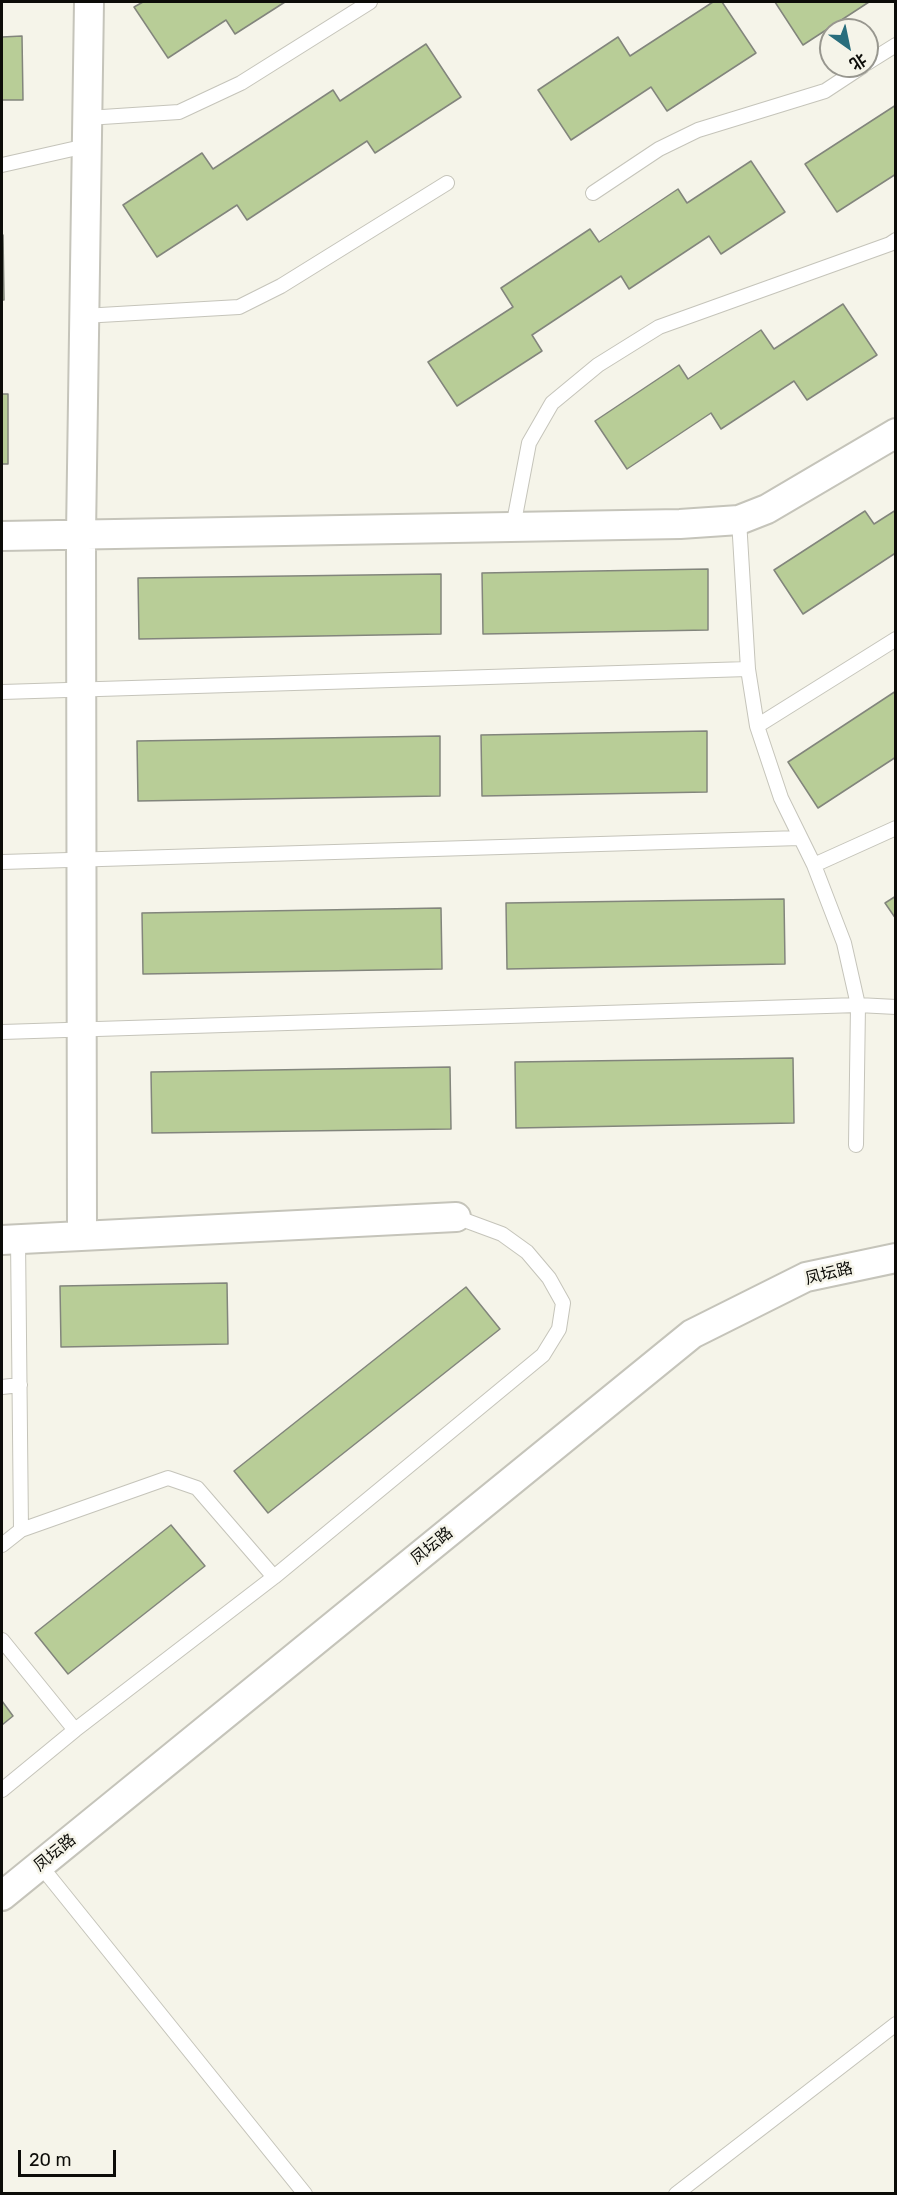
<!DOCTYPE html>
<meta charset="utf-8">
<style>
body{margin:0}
#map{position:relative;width:897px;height:2195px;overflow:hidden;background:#f5f4e9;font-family:Rubik,"Noto Sans SC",sans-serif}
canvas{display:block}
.frame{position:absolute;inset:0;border:3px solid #0c0c08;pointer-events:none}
.north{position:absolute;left:819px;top:18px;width:60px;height:60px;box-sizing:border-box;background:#f5f4e9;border:2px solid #98978f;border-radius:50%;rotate:147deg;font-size:16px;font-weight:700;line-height:24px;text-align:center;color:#0c0c08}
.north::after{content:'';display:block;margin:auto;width:21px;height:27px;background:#296e7d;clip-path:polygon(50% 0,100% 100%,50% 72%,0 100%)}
.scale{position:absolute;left:18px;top:2150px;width:98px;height:27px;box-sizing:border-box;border:3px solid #0c0c08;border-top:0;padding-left:8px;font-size:18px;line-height:21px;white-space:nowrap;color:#0c0c08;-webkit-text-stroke:4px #f5f4e9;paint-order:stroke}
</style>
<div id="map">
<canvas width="897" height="2195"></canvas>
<div class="frame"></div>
<div class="north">北</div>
<div class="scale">20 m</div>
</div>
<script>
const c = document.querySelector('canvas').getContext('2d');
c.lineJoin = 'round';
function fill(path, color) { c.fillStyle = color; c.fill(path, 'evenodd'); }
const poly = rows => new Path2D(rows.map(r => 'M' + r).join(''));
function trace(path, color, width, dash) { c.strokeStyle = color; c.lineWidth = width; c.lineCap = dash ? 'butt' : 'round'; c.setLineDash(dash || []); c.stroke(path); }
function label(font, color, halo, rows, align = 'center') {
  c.font = font + ' Rubik,"Noto Sans SC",sans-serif'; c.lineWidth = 5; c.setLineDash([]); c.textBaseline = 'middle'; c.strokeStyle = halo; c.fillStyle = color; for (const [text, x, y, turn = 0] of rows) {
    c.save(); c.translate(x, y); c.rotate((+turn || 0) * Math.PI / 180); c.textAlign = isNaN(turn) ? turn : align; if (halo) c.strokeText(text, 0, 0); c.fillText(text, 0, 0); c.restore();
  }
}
const building = poly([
 [143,2,285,2,235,34,226,20,168,58,134,7,143,2],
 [713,2,722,2,756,53,667,111,651,87,571,140,538,90,618,37,630,56,713,2],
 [775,2,869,2,803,45,775,2],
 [22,36,23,100,2,100,2,37,22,36],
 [426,44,461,97,375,153,367,141,247,220,237,205,157,257,123,205,202,153,213,169,333,90,340,101,426,44],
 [896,105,896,174,837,212,805,164,896,105],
 [751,161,785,212,721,254,709,236,629,289,621,276,532,335,542,351,457,406,428,362,513,307,501,288,590,229,599,242,678,189,687,203,751,161],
 [2,235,3,235,4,300,2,300,2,235],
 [843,304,877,355,807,400,794,381,721,429,711,413,627,469,595,421,679,365,688,379,761,330,774,349,843,304],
 [2,394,8,394,8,464,2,464,2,394],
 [896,510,896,556,894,554,803,614,774,570,865,511,874,524,896,510],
 [708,569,708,630,483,634,482,573,708,569],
 [441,574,441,634,139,639,138,578,441,574],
 [896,691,896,757,818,808,788,762,896,691],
 [707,731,707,792,482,796,481,735,707,731],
 [440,736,440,796,138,801,137,741,440,736],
 [896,896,896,919,885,903,896,896],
 [784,899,785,964,507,969,506,903,784,899],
 [441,908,442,969,143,974,142,913,441,908],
 [793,1058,794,1123,516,1128,515,1062,793,1058],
 [450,1067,451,1129,152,1133,151,1072,450,1067],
 [227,1283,228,1344,61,1347,60,1286,227,1283],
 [466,1287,500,1329,268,1513,234,1471,466,1287],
 [171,1525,205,1566,68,1674,35,1633,171,1525],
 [2,1701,13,1716,2,1725,2,1701]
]);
fill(building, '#b8cd97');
trace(building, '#82857c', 1.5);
const lane = poly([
 [867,63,896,45],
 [87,118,179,112,241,83,370,2],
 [2,165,86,146],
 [593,193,659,149,698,130,825,91,863,66],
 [83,316,239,307,281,286,447,183],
 [739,520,748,669,757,726,781,798,814,865,844,943,858,1005,856,1145],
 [513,527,529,443,552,403,598,365,659,327,890,244,896,240],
 [2,692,748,669],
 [757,726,896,639],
 [2,862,800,838],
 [814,865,896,828],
 [2,1032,858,1005,896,1007],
 [18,1239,21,1530],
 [2,1387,20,1385],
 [2,1545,21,1530,168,1478,197,1488,274,1577],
 [2,1640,75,1730],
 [2,1790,75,1730,274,1577,543,1355,559,1329,563,1303,549,1278,527,1252,502,1234,456,1217],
 [40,1865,305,2194],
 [676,2194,896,2024]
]);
const street = poly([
 [2,536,680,524,739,520,767,509,896,433],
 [82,1235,81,534,89,2],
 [2,1240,456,1217],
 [2,1896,692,1334,806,1277,896,1258]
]);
trace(lane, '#c5c4ba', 16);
trace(street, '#c5c4ba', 32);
trace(lane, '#fff', 14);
trace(street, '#fff', 28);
label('16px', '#0c0c08', '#f5f4e9', [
 ["凤坛路",829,1274,-14],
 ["凤坛路",432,1546,-39],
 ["凤坛路",55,1853,-39]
]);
</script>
